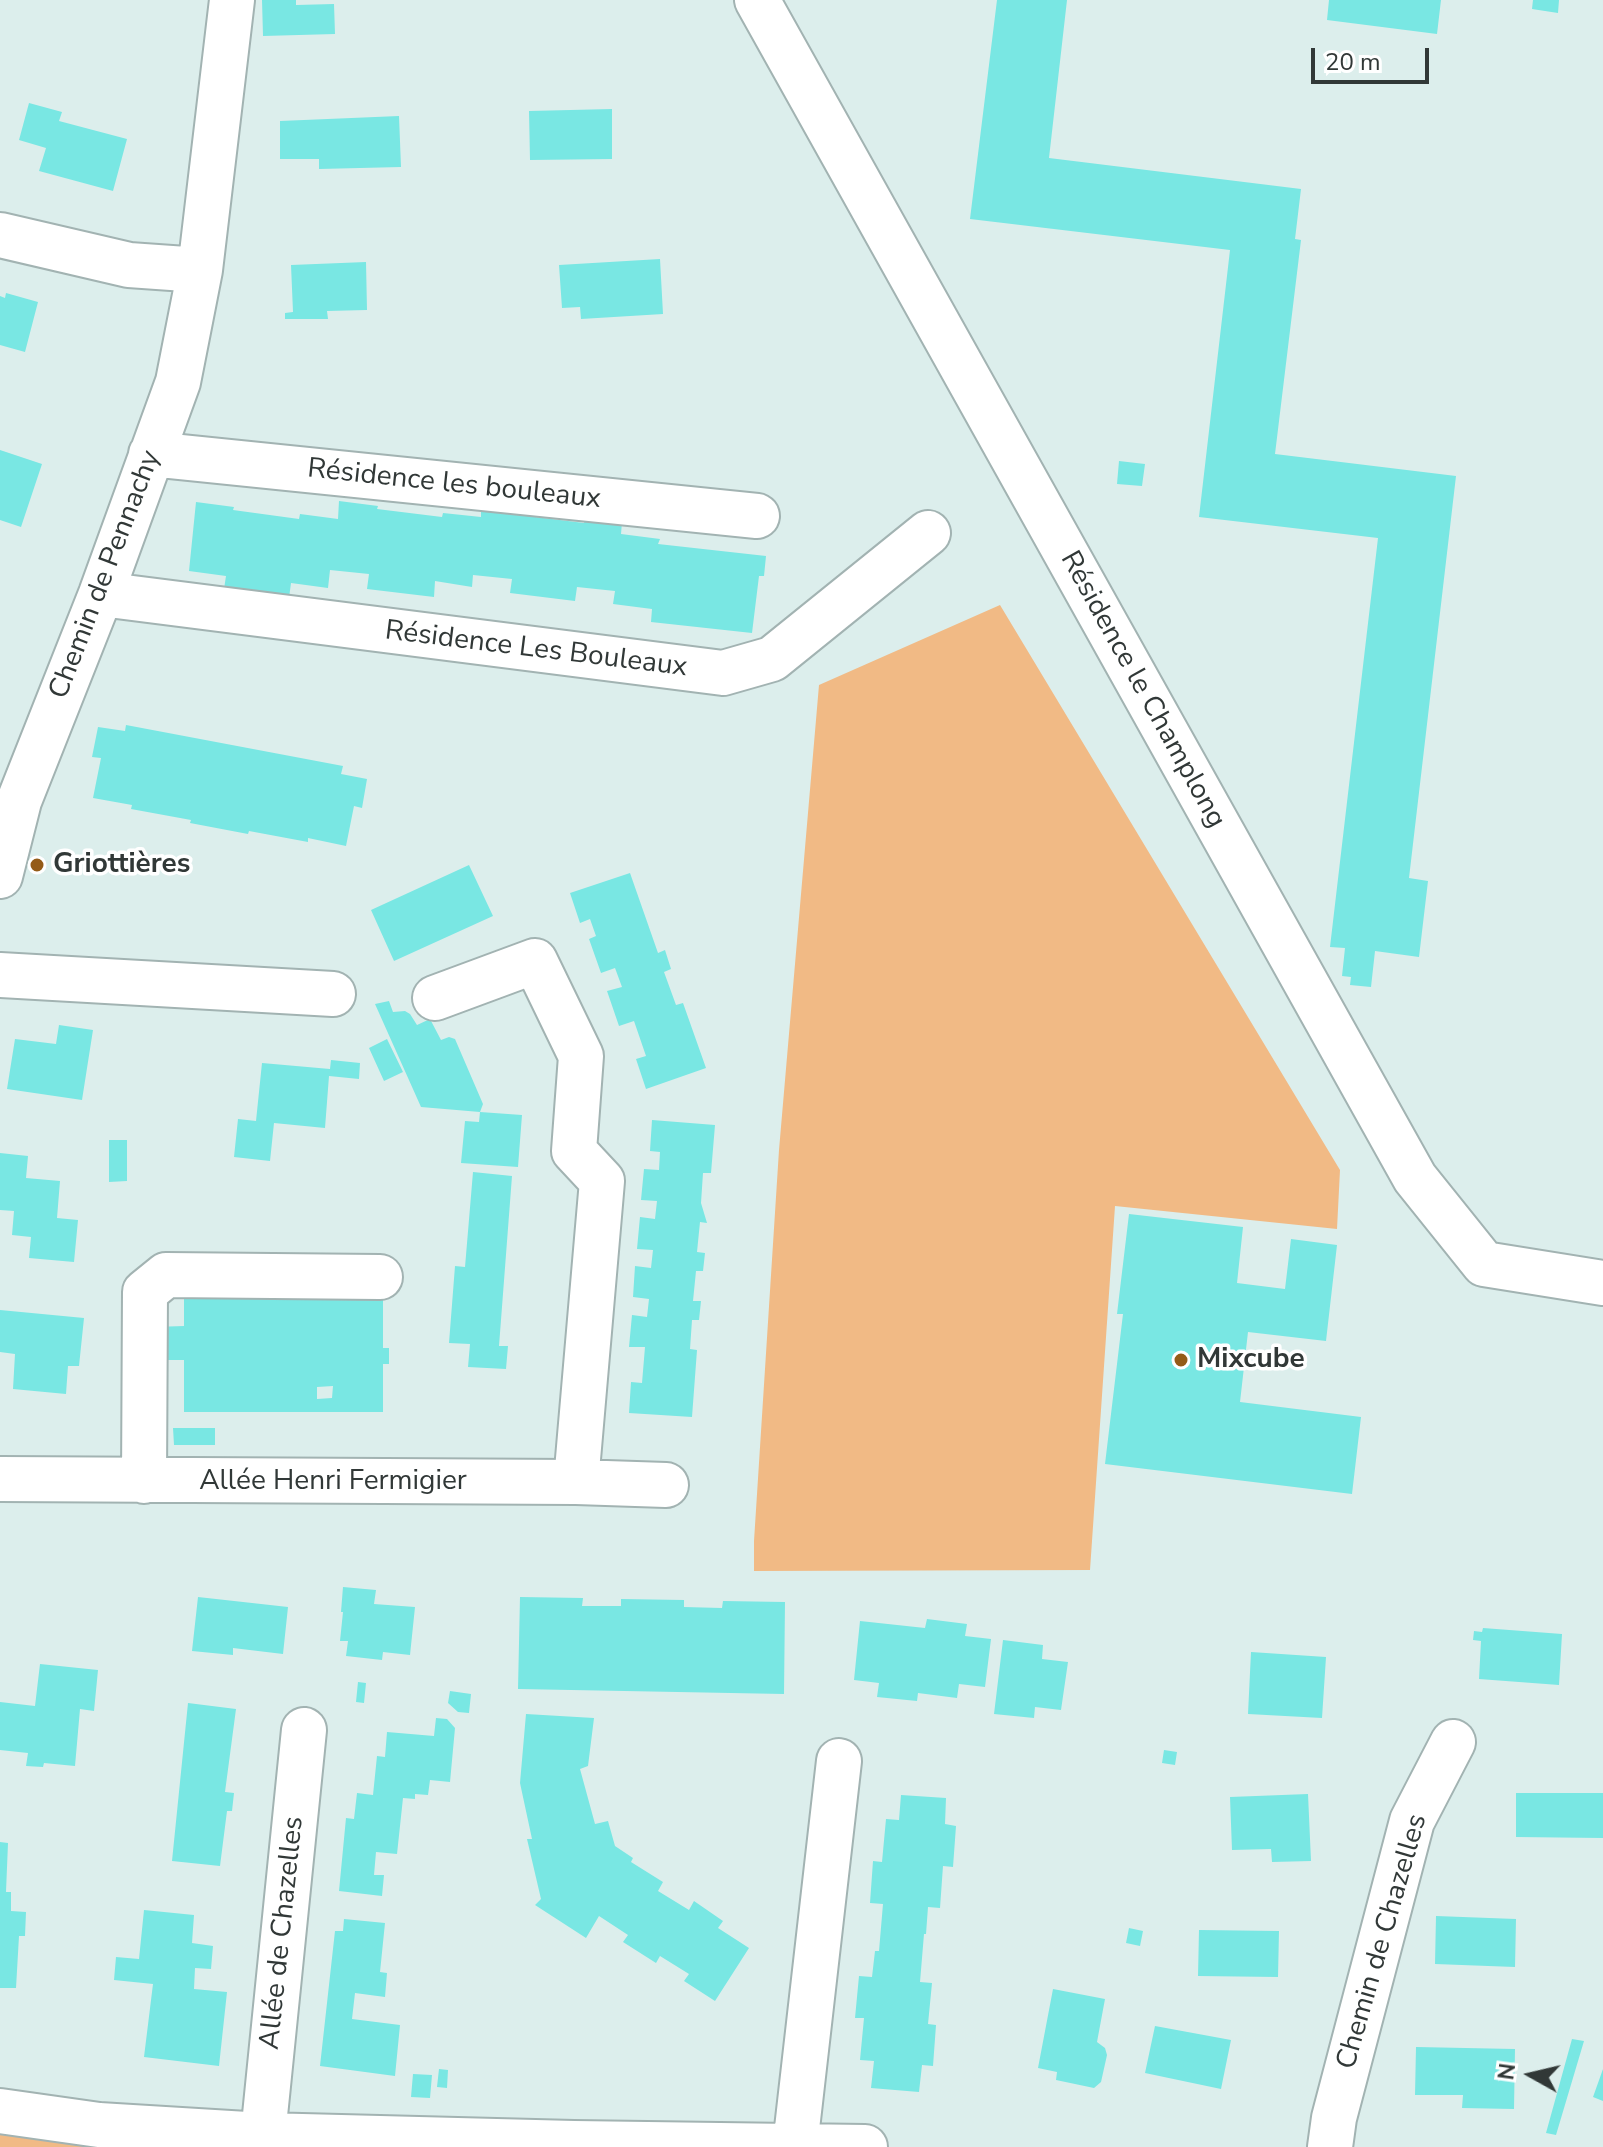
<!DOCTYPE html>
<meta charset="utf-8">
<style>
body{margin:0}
#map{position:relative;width:1603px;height:2147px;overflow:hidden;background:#dceeec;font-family:"Nunito Sans",sans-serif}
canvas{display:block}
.north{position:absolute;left:1491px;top:2035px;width:80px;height:80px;-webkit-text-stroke:6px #fff;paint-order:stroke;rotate:278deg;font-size:22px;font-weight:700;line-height:32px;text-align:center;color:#313837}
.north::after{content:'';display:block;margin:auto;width:28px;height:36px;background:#313837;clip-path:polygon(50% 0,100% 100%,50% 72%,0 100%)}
.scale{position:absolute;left:1311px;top:48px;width:118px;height:36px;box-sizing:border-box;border:4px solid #313837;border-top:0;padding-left:10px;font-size:24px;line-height:28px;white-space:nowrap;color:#313837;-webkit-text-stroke:6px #fff;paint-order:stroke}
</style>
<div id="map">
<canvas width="1603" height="2147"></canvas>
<div class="north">N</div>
<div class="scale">20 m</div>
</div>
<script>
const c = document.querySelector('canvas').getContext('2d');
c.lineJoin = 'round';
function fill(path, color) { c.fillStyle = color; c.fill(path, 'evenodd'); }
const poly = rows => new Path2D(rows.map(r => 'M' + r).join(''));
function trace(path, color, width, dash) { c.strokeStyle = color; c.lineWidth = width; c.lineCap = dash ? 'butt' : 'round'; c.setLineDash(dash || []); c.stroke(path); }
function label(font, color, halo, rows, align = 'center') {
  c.font = font + ' "Nunito Sans",sans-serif'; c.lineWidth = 7; c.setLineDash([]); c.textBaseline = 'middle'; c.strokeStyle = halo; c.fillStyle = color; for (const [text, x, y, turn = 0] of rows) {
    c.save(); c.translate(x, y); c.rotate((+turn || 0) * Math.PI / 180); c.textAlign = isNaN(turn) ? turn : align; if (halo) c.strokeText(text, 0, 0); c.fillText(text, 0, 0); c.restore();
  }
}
fill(poly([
 [1000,605,1340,1170,1337,1229,1115,1206,1090,1570,754,1571,754,1541,779,1150,819,685],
 [0,2125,234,2147,0,2147]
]), '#f1ba85');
fill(poly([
 [262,0,296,0,296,5,334,4,335,34,263,36],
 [997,0,1067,0,1049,158,1301,189,1295,239,1301,240,1275,454,1456,476,1409,878,1428,881,1419,957,1375,951,1371,987,1350,985,1351,977,1342,976,1345,948,1330,947,1378,538,1199,517,1230,250,970,219],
 [1329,0,1441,0,1437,34,1327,20],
 [1533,0,1559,0,1558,13,1532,9],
 [29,103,62,112,59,121,127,139,113,191,39,171,46,148,19,140],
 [612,109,612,159,530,160,529,111],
 [399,116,401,167,319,169,319,159,280,159,280,121],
 [660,259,663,314,581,319,580,307,562,308,559,265],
 [366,262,367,310,327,311,328,319,285,319,285,313,293,312,291,265],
 [6,293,38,302,25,352,0,345,0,296,5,298],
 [0,450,42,464,21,527,0,520],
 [1119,461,1145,464,1142,486,1117,484],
 [339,501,378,506,377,509,442,517,443,513,481,517,481,507,519,511,519,515,584,523,585,518,622,522,621,534,660,539,658,544,766,556,764,576,759,576,752,633,651,622,652,609,613,604,615,591,577,587,575,601,510,593,512,579,473,575,472,587,435,581,434,597,367,589,369,574,330,570,328,588,291,583,289,598,224,589,226,576,189,571,196,502,234,507,233,510,299,519,300,514,338,519],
 [126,725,343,766,341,774,367,779,362,808,354,806,346,846,308,838,308,842,249,831,248,834,190,823,191,820,131,809,132,805,93,798,101,758,92,757,98,727,125,731],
 [469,865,493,916,394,961,371,910],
 [630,873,658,953,665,950,671,969,664,972,676,1005,683,1003,706,1068,646,1089,636,1059,646,1056,634,1021,619,1026,607,991,622,987,615,968,601,973,589,939,596,936,590,919,580,923,570,893],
 [389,1001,393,1012,405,1011,410,1014,417,1025,430,1019,441,1040,449,1037,455,1039,483,1104,480,1112,421,1107,375,1004],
 [59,1025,93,1030,82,1100,7,1089,15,1039,56,1044],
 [387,1039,403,1072,384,1081,369,1048],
 [331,1060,360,1063,359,1079,329,1076,325,1128,274,1123,270,1161,234,1157,238,1119,256,1121,262,1063,330,1069],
 [480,1112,522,1115,518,1167,461,1163,465,1121,479,1122],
 [652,1120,715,1125,711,1173,703,1173,701,1203,707,1223,700,1222,697,1252,705,1253,703,1271,696,1271,693,1301,701,1301,699,1320,692,1320,690,1349,697,1350,692,1417,629,1413,631,1382,642,1383,645,1347,629,1347,632,1315,647,1317,649,1299,633,1297,635,1266,651,1268,653,1250,637,1249,640,1217,655,1219,657,1201,641,1200,644,1169,659,1170,660,1152,650,1151],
 [109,1140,127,1140,127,1181,109,1182],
 [0,1153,28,1156,26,1178,60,1181,57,1218,78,1220,74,1262,29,1258,31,1237,12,1235,14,1211,0,1210],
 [473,1172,512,1176,499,1346,508,1346,506,1369,468,1367,470,1344,449,1343,455,1266,465,1267],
 [1129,1214,1243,1227,1237,1283,1285,1289,1291,1239,1337,1245,1326,1341,1248,1332,1240,1402,1361,1417,1352,1494,1105,1464,1123,1314,1117,1314],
 [184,1296,383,1296,383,1348,389,1348,389,1364,383,1364,383,1412,184,1412,184,1360,154,1360,154,1327,184,1326],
 [333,1386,332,1398,317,1399,317,1387],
 [0,1310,84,1318,79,1366,68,1366,66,1394,13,1389,15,1354,0,1352],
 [173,1428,215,1428,215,1445,174,1445],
 [343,1587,376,1590,374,1604,415,1607,410,1655,383,1652,382,1660,346,1656,348,1641,340,1641,343,1612,341,1612],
 [198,1597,288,1607,283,1654,233,1648,233,1655,192,1651],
 [520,1597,583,1598,582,1606,621,1606,621,1599,684,1600,684,1607,722,1608,723,1601,785,1602,784,1694,518,1689],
 [927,1619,967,1624,965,1636,991,1639,985,1687,959,1684,957,1698,918,1693,917,1701,877,1697,879,1683,854,1680,860,1621,925,1628],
 [1483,1628,1562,1634,1559,1685,1479,1679,1481,1641,1473,1640,1474,1631,1482,1632],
 [1003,1640,1043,1645,1042,1659,1068,1662,1061,1710,1035,1707,1034,1718,994,1714],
 [1251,1652,1326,1657,1322,1718,1248,1714],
 [40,1664,98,1670,94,1711,80,1709,75,1766,44,1763,43,1767,26,1766,28,1753,0,1750,0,1702,35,1706],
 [358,1682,366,1683,364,1703,356,1702],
 [450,1691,471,1694,469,1713,458,1712,448,1703],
 [188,1703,236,1709,225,1792,234,1793,232,1811,227,1811,220,1866,172,1861],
 [526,1714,594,1718,588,1766,580,1769,595,1824,608,1821,615,1846,633,1858,631,1862,663,1882,658,1891,689,1910,694,1901,723,1921,718,1928,749,1948,715,2001,684,1981,689,1974,660,1956,656,1963,623,1942,628,1935,599,1916,586,1938,535,1905,541,1899,527,1839,532,1839,520,1783],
 [436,1718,447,1719,455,1728,450,1782,430,1780,428,1795,415,1794,415,1799,403,1798,397,1854,376,1852,374,1875,384,1875,382,1896,339,1891,346,1818,354,1819,357,1793,373,1795,377,1756,385,1757,387,1732,434,1736],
 [1164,1750,1177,1752,1175,1765,1162,1763],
 [1516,1793,1603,1793,1603,1838,1516,1837],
 [1308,1794,1311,1861,1272,1862,1271,1849,1232,1850,1230,1797],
 [901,1795,946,1798,945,1824,956,1826,953,1867,943,1866,940,1908,928,1907,926,1934,924,1934,920,1982,932,1983,928,2024,936,2025,933,2066,922,2065,919,2092,871,2088,874,2061,860,2060,864,2018,855,2018,859,1976,872,1977,875,1951,879,1951,883,1904,870,1903,873,1861,882,1862,886,1819,899,1820],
 [0,1842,8,1843,6,1892,11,1892,11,1911,26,1912,25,1936,19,1936,16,1988,0,1988],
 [144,1910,194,1915,192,1943,213,1946,211,1969,195,1968,194,1989,227,1992,219,2066,144,2057,153,1984,114,1980,116,1957,139,1959],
 [1436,1916,1516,1919,1515,1967,1435,1964],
 [344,1919,385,1923,380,1972,387,1973,385,1997,355,1993,352,2019,400,2025,395,2076,320,2066,335,1931,343,1931],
 [1129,1928,1143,1931,1140,1946,1126,1943],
 [1199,1930,1279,1931,1278,1977,1198,1976],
 [1053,1989,1105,1999,1097,2042,1105,2048,1107,2055,1101,2082,1094,2088,1056,2080,1057,2072,1038,2068],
 [1155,2026,1231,2040,1221,2089,1145,2073],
 [1572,2039,1584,2041,1556,2135,1546,2133],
 [1416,2047,1515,2049,1514,2109,1462,2108,1463,2095,1415,2095],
 [439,2069,448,2070,447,2088,437,2087],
 [1603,2069,1603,2101,1593,2097],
 [413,2074,432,2075,430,2098,411,2097]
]), '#79e7e3');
const minor = poly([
 [757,0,1415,1178,1484,1264,1603,1283],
 [0,235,129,265,200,270],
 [151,454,757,516],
 [101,594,723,673,772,659,928,533],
 [0,876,19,801,101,594,178,382,200,270,232,0],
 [0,975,333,994],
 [435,998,535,961,581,1056,574,1151,602,1181,576,1482],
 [0,1479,576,1482,666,1485],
 [144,1481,145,1292,166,1275,380,1277],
 [0,2111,99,2125,263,2135,574,2143,865,2147],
 [263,2135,304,1730],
 [795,2146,839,1761],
 [1330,2147,1334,2118,1412,1821,1453,1742]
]);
trace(minor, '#a2b3b2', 48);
trace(minor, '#fff', 44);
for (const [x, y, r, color] of [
 [37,865,8,"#945b17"],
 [1181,1360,8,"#945b17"]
]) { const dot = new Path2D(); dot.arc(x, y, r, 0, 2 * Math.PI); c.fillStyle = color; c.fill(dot); trace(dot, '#fff', 3); }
label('28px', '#313837', '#fff', [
 ["Résidence les bouleaux",454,485,6],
 ["Chemin de Pennachy",106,575,-69],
 ["Résidence Les Bouleaux",536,650,7],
 ["Résidence le Champlong",1142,690,61],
 ["Allée Henri Fermigier",333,1482],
 ["Allée de Chazelles",283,1933,-84],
 ["Chemin de Chazelles",1383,1942,-74]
]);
label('bold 28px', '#313837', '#fff', [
 ["Griottières",53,865],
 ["Mixcube",1197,1360]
], 'left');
</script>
